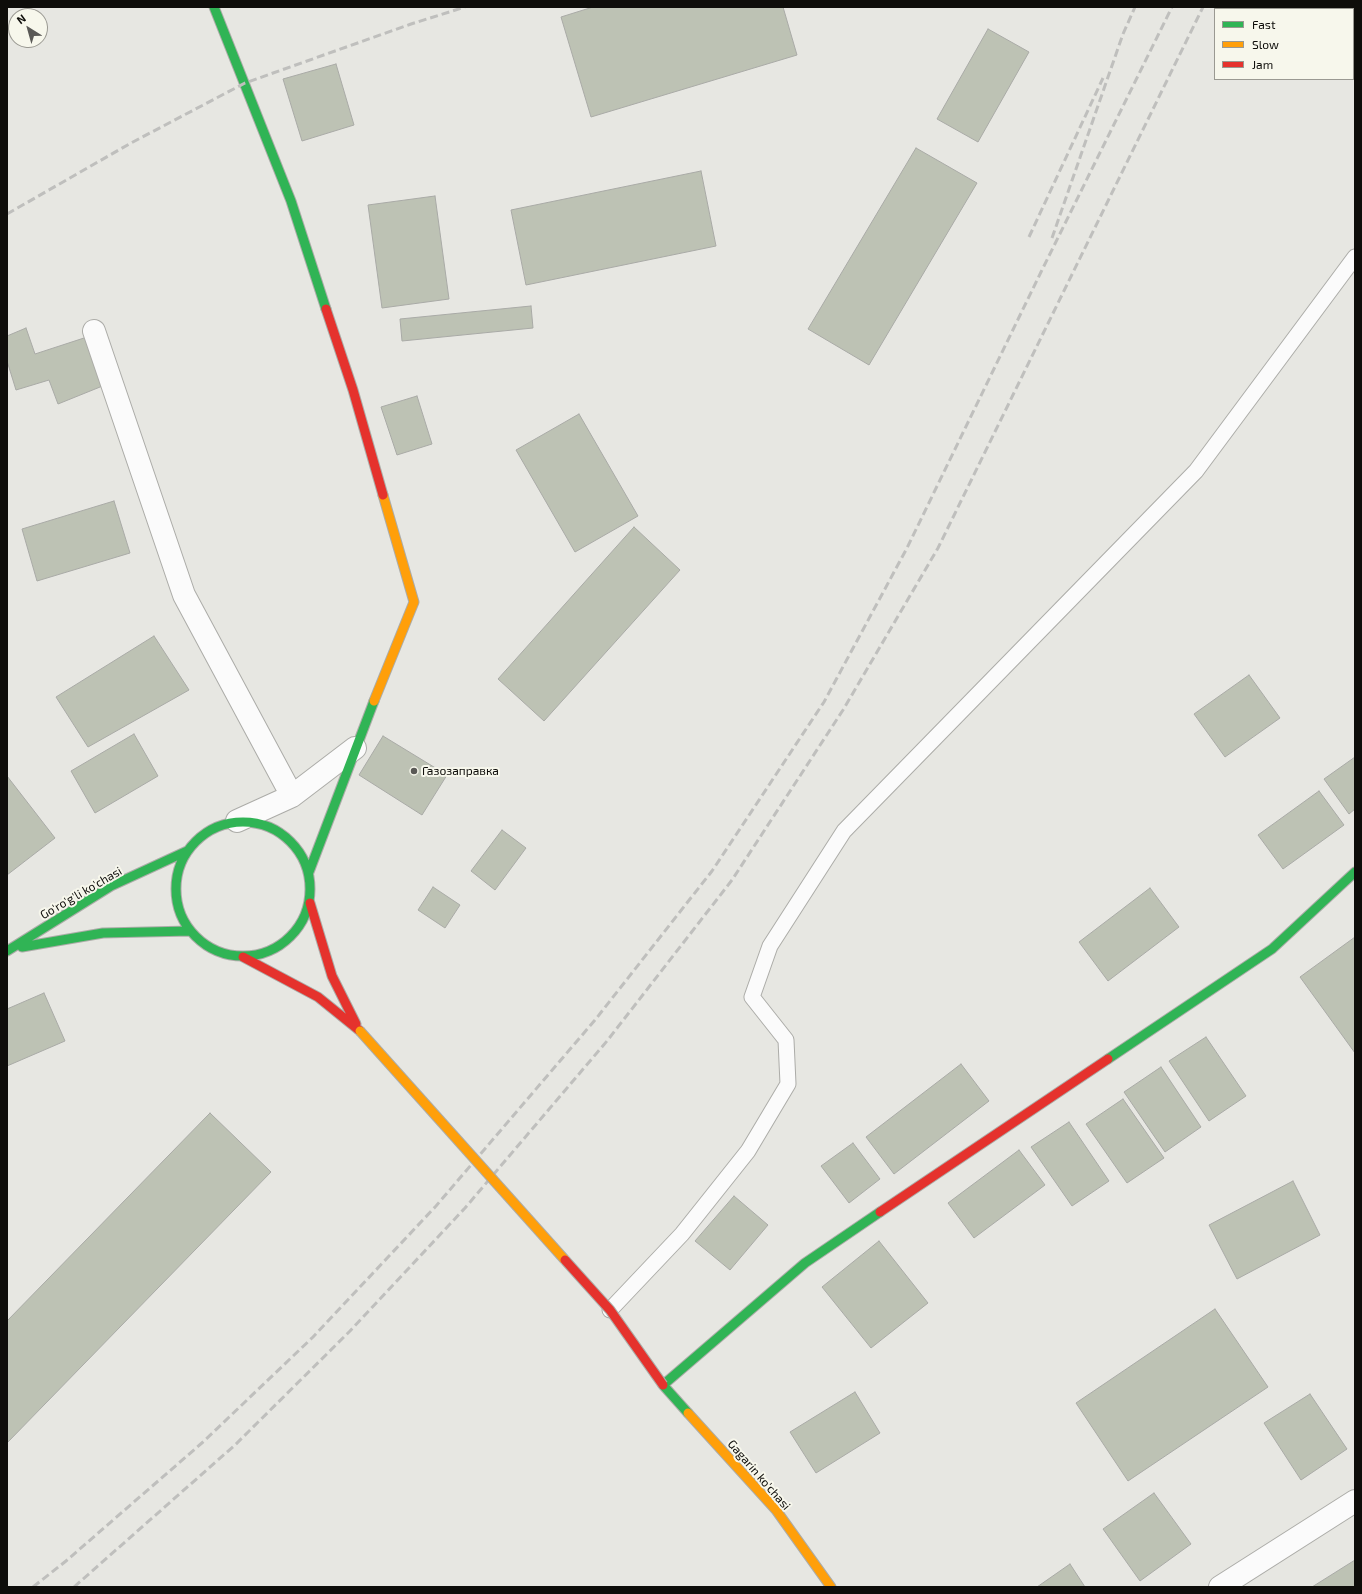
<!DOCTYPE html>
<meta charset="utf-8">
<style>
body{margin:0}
#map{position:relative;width:1362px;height:1594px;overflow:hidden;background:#e7e7e2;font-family:"Exo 2",sans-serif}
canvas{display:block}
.frame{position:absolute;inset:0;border:8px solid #0e0d0a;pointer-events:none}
.legend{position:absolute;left:1214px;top:8px;width:140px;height:72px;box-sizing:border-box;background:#f7f7ec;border:1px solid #9a9992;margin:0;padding:5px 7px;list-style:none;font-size:12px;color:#0e0d0a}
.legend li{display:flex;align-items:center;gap:8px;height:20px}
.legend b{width:20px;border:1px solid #9a9992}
.north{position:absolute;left:8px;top:8px;width:40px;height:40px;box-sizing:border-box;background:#f7f7ec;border:1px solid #9a9992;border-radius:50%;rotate:323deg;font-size:11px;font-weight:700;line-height:16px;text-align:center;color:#0e0d0a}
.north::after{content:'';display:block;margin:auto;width:14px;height:18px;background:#5a5956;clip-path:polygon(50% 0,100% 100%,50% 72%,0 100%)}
</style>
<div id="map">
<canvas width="1362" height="1594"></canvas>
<div class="frame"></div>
<ul class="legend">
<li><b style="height:5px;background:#30b455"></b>Fast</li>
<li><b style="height:5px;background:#ff9f0a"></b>Slow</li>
<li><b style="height:5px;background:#e5322d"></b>Jam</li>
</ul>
<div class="north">N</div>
</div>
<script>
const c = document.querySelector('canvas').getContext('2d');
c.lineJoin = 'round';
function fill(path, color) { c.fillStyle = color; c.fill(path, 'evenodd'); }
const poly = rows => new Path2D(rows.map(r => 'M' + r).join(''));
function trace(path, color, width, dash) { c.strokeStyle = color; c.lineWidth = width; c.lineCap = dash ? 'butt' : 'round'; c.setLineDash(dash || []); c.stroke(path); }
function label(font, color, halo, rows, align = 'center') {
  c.font = font + ' "Exo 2",sans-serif'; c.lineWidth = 4; c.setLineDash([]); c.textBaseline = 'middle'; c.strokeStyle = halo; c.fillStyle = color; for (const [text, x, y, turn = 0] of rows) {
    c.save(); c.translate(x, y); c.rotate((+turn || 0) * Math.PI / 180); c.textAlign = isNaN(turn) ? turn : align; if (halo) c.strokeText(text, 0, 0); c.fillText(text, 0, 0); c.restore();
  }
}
const building = poly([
 [593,7,783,7,797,55,591,117,561,17,593,7],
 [988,29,1029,52,978,142,937,119,988,29],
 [336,64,354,125,302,141,283,79,336,64],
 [916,148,977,183,869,365,808,329,916,148],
 [701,171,716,246,526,285,511,210,701,171],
 [435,196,449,299,382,308,368,205,435,196],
 [531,306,533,328,402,341,400,319,531,306],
 [26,328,35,354,87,337,105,385,58,404,49,380,16,390,7,361,7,336,26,328],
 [417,396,432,444,397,455,381,407,417,396],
 [579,414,638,516,575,552,516,450,579,414],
 [114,501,130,553,37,581,22,529,114,501],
 [634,527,680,570,544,721,498,679,634,527],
 [154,636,189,690,88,747,56,697,154,636],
 [1249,675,1280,718,1225,757,1194,714,1249,675],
 [134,734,158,776,95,813,71,771,134,734],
 [383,736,447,775,422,815,359,775,383,736],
 [1355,757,1355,809,1349,814,1324,779,1355,757],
 [7,776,55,838,7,875,7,776],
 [1319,791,1344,825,1283,869,1258,835,1319,791],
 [502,830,526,848,495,890,471,871,502,830],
 [433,887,460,905,445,928,418,910,433,887],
 [1150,888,1179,927,1108,981,1079,942,1150,888],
 [1355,937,1355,1053,1300,977,1355,937],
 [44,993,65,1041,7,1066,7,1009,44,993],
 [1206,1037,1246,1096,1209,1121,1169,1061,1206,1037],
 [961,1064,989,1101,894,1174,866,1137,961,1064],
 [1161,1067,1201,1127,1165,1152,1124,1092,1161,1067],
 [1123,1099,1164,1158,1127,1183,1086,1124,1123,1099],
 [210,1113,271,1172,7,1443,7,1321,210,1113],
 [1069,1122,1109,1181,1072,1206,1031,1147,1069,1122],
 [853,1143,880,1179,849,1203,821,1166,853,1143],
 [1019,1150,1045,1185,974,1238,948,1203,1019,1150],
 [1293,1181,1320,1235,1237,1279,1209,1225,1293,1181],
 [734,1196,768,1225,730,1270,695,1241,734,1196],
 [879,1241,928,1303,871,1348,822,1287,879,1241],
 [1215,1309,1268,1387,1128,1481,1076,1403,1215,1309],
 [855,1392,880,1433,816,1473,790,1432,855,1392],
 [1310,1394,1347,1449,1301,1480,1264,1423,1310,1394],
 [1154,1493,1191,1544,1140,1581,1103,1529,1154,1493],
 [1355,1560,1355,1587,1312,1587,1355,1560],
 [1070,1564,1085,1587,1037,1587,1070,1564]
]);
fill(building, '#bdc2b4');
trace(building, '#a9aaa6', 1);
const lane = poly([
 [610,1310,682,1234,748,1151,788,1084,786,1040,752,997,770,946,844,831,1196,471,1355,257]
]);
const street = poly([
 [94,331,184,595,292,796],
 [237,821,292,796,355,748],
 [1220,1587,1355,1501]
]);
const fast = poly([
 [214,7,291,201,326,309],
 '176 889a67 67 0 1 1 134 0a67 67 0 1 1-134 0Z',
 [309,872,374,701],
 [22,947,103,933,190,931],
 [7,951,111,886,187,851],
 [1108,1059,1272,949,1355,872],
 [688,1413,663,1385,805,1263,880,1212]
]);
const slow = poly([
 [374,701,414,602,383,495],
 [688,1413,776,1510,831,1587]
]);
const jam = poly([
 [326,309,353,390,383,495],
 [310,903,332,976,356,1024],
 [243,957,318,997,360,1031],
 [880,1212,1108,1059]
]);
trace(lane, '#acaca8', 17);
trace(street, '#acaca8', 24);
trace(fast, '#acaca8', 11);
trace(slow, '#acaca8', 11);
trace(jam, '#acaca8', 11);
trace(lane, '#fbfbfb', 15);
trace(street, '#fbfbfb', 22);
trace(fast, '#30b455', 9);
trace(slow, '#ff9f0a', 9);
trace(jam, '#e5322d', 9);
trace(poly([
 [7,214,131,143,245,83,411,24,465,7],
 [1029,237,1103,78],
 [1052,238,1123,34,1135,7],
 [33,1587,66,1561,203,1442,313,1337,436,1206,595,1020,712,871,824,702,907,548,1041,272,1172,7],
 [74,1587,235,1445,350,1331,465,1208,607,1041,732,880,843,710,938,548,1203,7]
]), '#bfbfbd', 3, [8, 4]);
const slowBridge = poly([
 [360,1031,565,1260]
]);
const jamBridge = poly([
 [565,1260,610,1310,663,1385]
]);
trace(slowBridge, '#acaca8', 11, []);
trace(jamBridge, '#acaca8', 11, []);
trace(slowBridge, '#ff9f0a', 9);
trace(jamBridge, '#e5322d', 9);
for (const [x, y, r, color] of [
 [414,771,4,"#5a5956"]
]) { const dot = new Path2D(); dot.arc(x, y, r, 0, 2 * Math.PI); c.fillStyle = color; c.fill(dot); trace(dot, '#f7f7ec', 1.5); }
label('12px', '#0e0d0a', '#f7f7ec', [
 ["Газозаправка",422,771]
], 'left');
label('12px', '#0e0d0a', '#f7f7ec', [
 ["Go'ro'g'li ko'chasi",81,893,-30],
 ["Gagarin ko'chasi",759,1475,49]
]);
</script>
